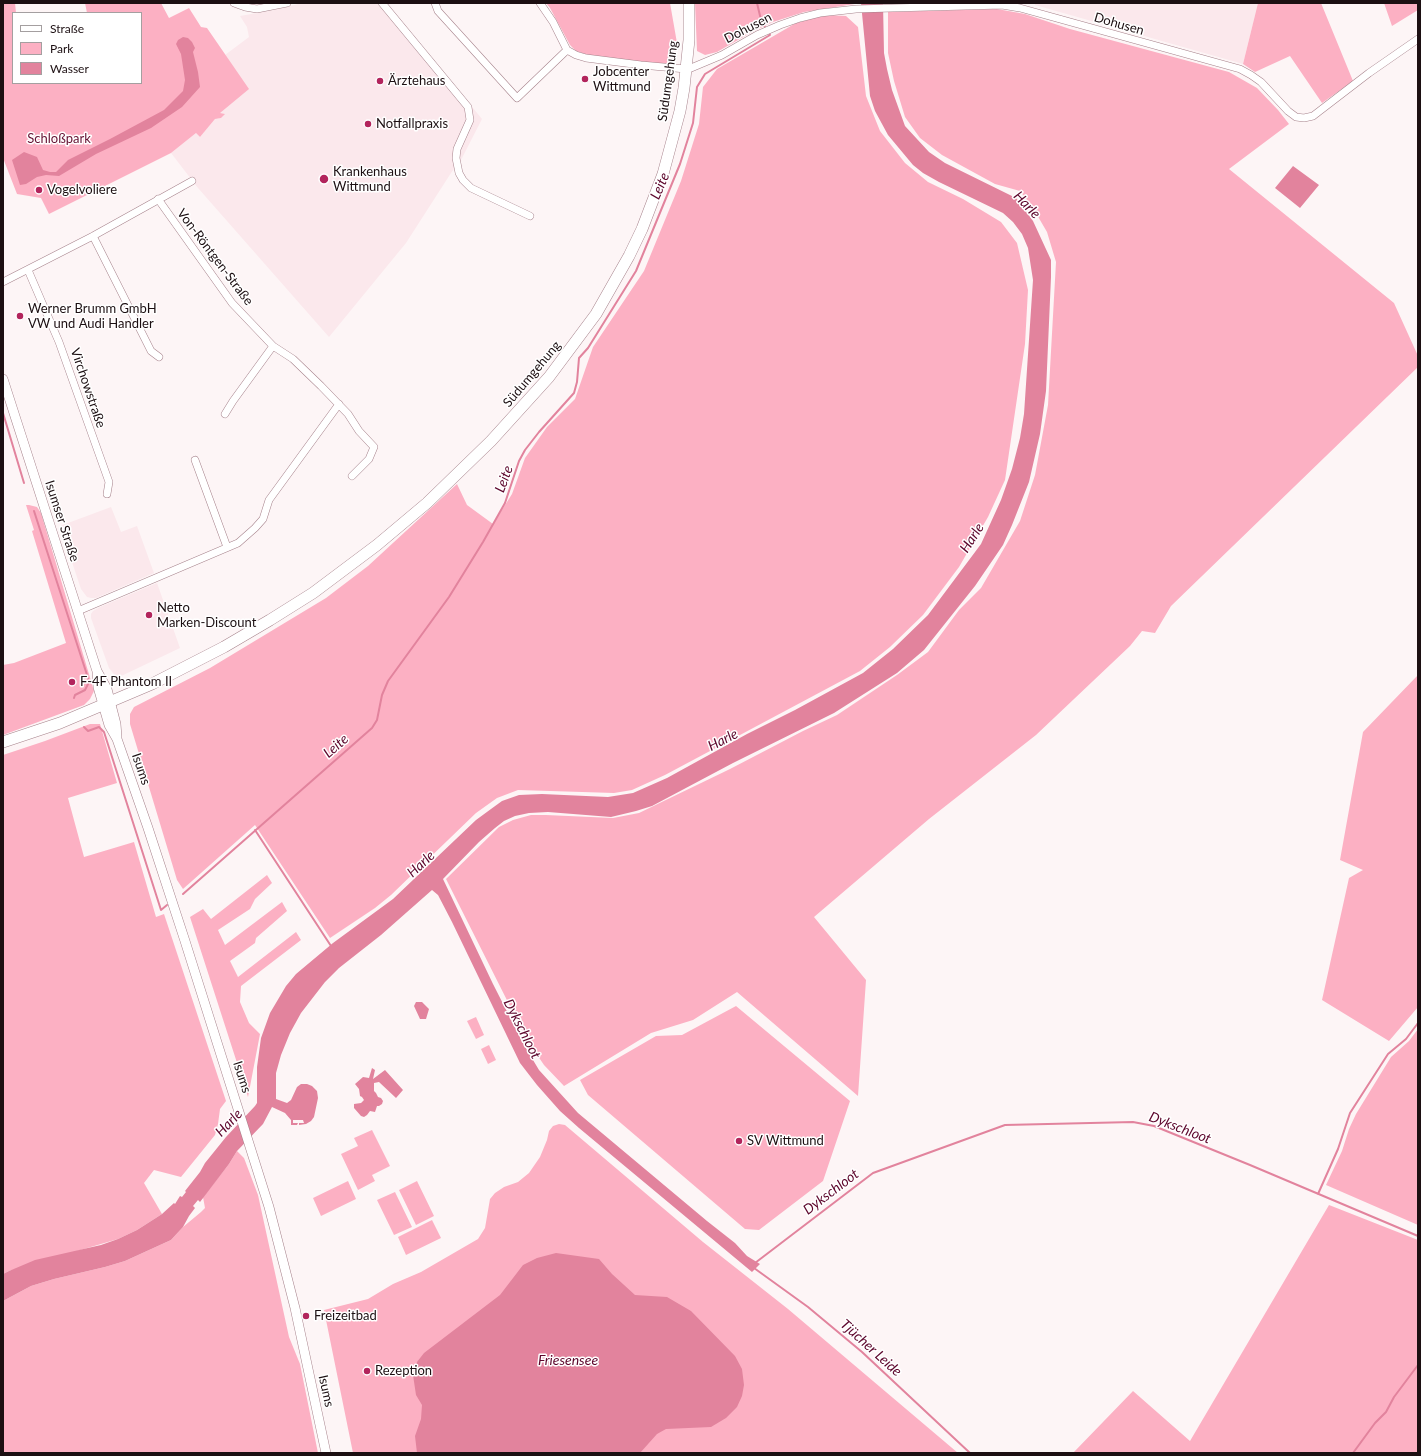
<!DOCTYPE html>
<meta charset="utf-8">
<style>
body{margin:0}
#map{position:relative;width:1421px;height:1456px;overflow:hidden;background:#fdf5f6;font-family:Lato,sans-serif}
canvas{display:block}
.frame{position:absolute;inset:0;border:4px solid #1c0f12;pointer-events:none}
.legend{position:absolute;left:12px;top:12px;width:130px;height:72px;box-sizing:border-box;background:#fff;border:1px solid #a49fa0;margin:0;padding:5px 7px;list-style:none;font-size:12px;color:#1c0f12}
.legend li{display:flex;align-items:center;gap:8px;height:20px}
.legend b{width:20px;border:1px solid #a49fa0}
</style>
<div id="map">
<canvas width="1421" height="1456"></canvas>
<div class="frame"></div>
<ul class="legend">
<li><b style="height:5px;background:#fff"></b>Straße</li>
<li><b style="height:11px;background:#fcb0c3"></b>Park</li>
<li><b style="height:11px;background:#e2839d"></b>Wasser</li>
</ul>
</div>
<script>
const c = document.querySelector('canvas').getContext('2d');
c.lineJoin = 'round';
function fill(path, color) { c.fillStyle = color; c.fill(path, 'evenodd'); }
const poly = rows => new Path2D(rows.map(r => 'M' + r).join(''));
function trace(path, color, width, dash) { c.strokeStyle = color; c.lineWidth = width; c.lineCap = dash ? 'butt' : 'round'; c.setLineDash(dash || []); c.stroke(path); }
function label(font, color, halo, rows, align = 'center') {
  c.font = font + ' Lato,sans-serif'; c.lineWidth = 3; c.setLineDash([]); c.textBaseline = 'middle'; c.strokeStyle = halo; c.fillStyle = color; for (const [text, x, y, turn = 0] of rows) {
    c.save(); c.translate(x, y); c.rotate((+turn || 0) * Math.PI / 180); c.textAlign = isNaN(turn) ? turn : align; if (halo) c.strokeText(text, 0, 0); c.fillText(text, 0, 0); c.restore();
  }
}
fill(poly([
 [302,3,387,3,482,119,462,158,451,173,406,243,329,337,198,188,171,153,196,133,200,137,215,119,221,118,224,114,219,113,248,89,225,55,249,37,247,27,240,16,274,10],
 [1035,3,1258,3,1243,64,1035,5],
 [111,507,121,532,137,526,154,573,96,598,91,598,87,597,81,589,60,526],
 [157,583,180,648,117,678,109,668,91,618,91,614,93,611,100,607]
]), '#fbe8ec');
fill(poly([
 [3,3,15,3,16,13,13,13,13,83,141,83,141,13,87,13,85,3,161,3,169,18,189,8,201,27,207,28,249,89,220,113,225,114,221,118,215,119,200,137,196,133,171,153,49,214,41,198,17,194,3,158],
 [546,3,670,3,677,43,675,63,669,65,588,55,576,51,570,45,550,8],
 [695,3,861,3,804,12,773,22,752,32,717,52,705,55,697,51],
 [1258,3,1321,3,1353,81,1322,103,1290,56,1255,72,1243,64],
 [1384,3,1418,3,1418,10,1392,26],
 [997,9,1025,14,1070,29,1229,72,1257,88,1278,110,1289,124,1229,169,1394,303,1418,356,1418,367,1171,606,1155,633,1142,631,1130,646,1036,735,929,819,814,917,866,980,858,1096,737,992,693,1020,651,1033,564,1086,544,1065,527,1040,446,879,499,827,513,820,531,815,546,815,613,818,639,813,730,769,803,731,837,715,897,675,928,652,959,610,981,588,1020,521,1035,475,1048,405,1056,262,1047,232,1033,208,1020,191,995,184,942,155,920,138,905,117,894,81,888,53,888,12],
 [825,15,846,16,858,27,866,96,880,131,905,163,928,182,963,199,1001,222,1017,243,1028,290,1025,344,1005,480,988,517,959,567,923,615,890,647,860,671,665,775,632,790,614,793,518,790,497,798,476,813,391,895,375,908,330,938,255,825,183,889,177,880,130,724,130,714,134,707,210,668,326,598,368,566,457,484,467,505,493,524,512,494,525,458,547,427,575,399,593,347,644,271,681,181,699,124,703,87,717,69,796,23],
 [26,505,29,505,37,507,41,513,94,691,90,699,84,705,3,735,3,665,14,663,66,643,32,531,34,530],
 [1418,675,1418,1007,1389,1041,1322,1000,1349,878,1363,870,1340,860,1363,732],
 [90,724,100,724,117,783,68,798,84,857,134,842,156,917,164,914,226,1101,220,1109,218,1124,215,1135,181,1177,154,1170,144,1183,162,1214,137,1230,118,1239,9,1271,3,1274,3,755,45,741],
 [267,875,272,883,255,899,250,909,218,930,225,945,282,902,287,911,256,938,255,943,230,961,238,977,296,932,301,940,241,986,240,1002,249,1023,260,1034,248,1097,190,917,203,909,211,919],
 [736,1006,850,1101,823,1181,759,1230,745,1229,588,1095,580,1080,656,1036,682,1035],
 [476,1017,484,1035,476,1039,467,1021],
 [1418,1029,1418,1225,1326,1185,1342,1151,1349,1129,1356,1114,1391,1057,1409,1041],
 [489,1045,496,1060,488,1064,481,1049],
 [559,1124,565,1125,703,1242,788,1309,958,1453,353,1453,324,1310,368,1299,393,1284,421,1272,478,1239,485,1228,490,1199,495,1193,504,1187,518,1182,529,1173,540,1157,547,1140,549,1131,553,1126],
 [372,1130,390,1166,372,1175,375,1181,358,1190,341,1154,358,1146,354,1138],
 [237,1151,244,1158,258,1195,289,1337,300,1364,318,1453,3,1453,3,1301,31,1286,54,1279,105,1267,125,1261,171,1240,183,1227,201,1212,205,1208,203,1197,229,1164],
 [348,1181,356,1199,321,1216,313,1198],
 [417,1181,434,1216,416,1225,399,1190],
 [395,1192,412,1227,394,1235,377,1200],
 [1329,1205,1418,1240,1418,1453,1073,1453,1133,1391,1190,1441],
 [432,1220,441,1238,406,1255,398,1237]
]), '#fcb0c3');
fill(poly([
 [861,3,883,3,884,53,887,69,892,90,905,126,929,152,945,163,1016,198,1033,221,1051,260,1051,277,1046,391,1040,434,1029,482,1012,525,1003,545,975,586,924,650,897,673,834,713,733,763,652,806,636,811,611,817,548,812,529,813,515,816,504,821,495,828,479,842,443,879,493,984,524,1045,539,1070,578,1113,707,1221,735,1243,747,1256,760,1264,752,1272,579,1128,560,1111,537,1085,520,1063,452,922,438,895,432,890,381,935,339,968,325,982,301,1013,290,1033,281,1055,276,1073,276,1099,287,1103,291,1100,297,1087,301,1084,307,1084,312,1086,317,1091,318,1098,314,1117,311,1121,306,1124,299,1125,299,1123,304,1123,303,1120,293,1120,293,1123,298,1123,297,1125,291,1125,291,1120,285,1113,272,1107,263,1124,237,1151,229,1164,200,1202,198,1200,193,1206,195,1208,189,1216,183,1227,171,1240,125,1261,105,1267,54,1279,31,1286,3,1301,3,1274,9,1271,35,1260,101,1245,118,1239,137,1230,162,1214,174,1203,175,1204,180,1196,182,1197,186,1192,185,1191,200,1172,205,1163,226,1137,255,1106,257,1103,257,1067,261,1038,270,1013,286,986,296,974,333,943,393,899,476,820,491,809,502,801,519,795,542,794,608,797,633,793,667,778,747,734,795,710,863,673,893,649,928,615,981,544,1001,500,1012,469,1020,438,1024,414,1033,280,1028,248,1022,234,1013,222,1003,213,939,182,923,173,913,165,888,135,875,111,870,96],
 [183,37,188,38,192,42,195,48,193,52,198,72,200,87,182,107,151,128,96,154,59,176,46,175,37,177,26,184,20,185,12,160,24,152,37,157,43,170,50,172,56,172,68,160,110,139,164,110,183,91,185,80,181,54,176,44,178,40],
 [1293,166,1319,185,1300,208,1275,188],
 [416,1002,422,1002,429,1009,426,1019,420,1019,414,1006],
 [372,1068,375,1070,373,1079,385,1070,403,1090,396,1098,379,1082,374,1083,374,1091,376,1093,378,1097,381,1098,383,1101,382,1104,379,1106,377,1106,375,1112,370,1111,367,1115,364,1117,361,1116,354,1108,354,1104,361,1103,364,1100,362,1097,360,1096,359,1089,355,1084,363,1077,369,1078],
 [556,1253,599,1259,612,1274,635,1295,667,1297,691,1311,735,1356,742,1369,744,1385,742,1396,737,1407,726,1418,711,1427,666,1429,657,1434,640,1453,417,1453,415,1436,421,1419,422,1405,416,1395,413,1375,417,1362,424,1353,500,1295,523,1265,537,1258]
]), '#e2839d');
trace(poly([
 [757,3,761,20,765,27],
 [3,413,24,483],
 [34,511,88,678,88,684,85,690,75,695,74,698],
 [84,727,88,731,99,727,104,732,161,910,167,905],
 [255,830,331,946],
 [183,894,372,728,377,720,382,695,388,681,449,597,483,542,505,503,519,461,525,450,539,432,574,393,577,382,579,358,588,348,636,271,680,164,693,123,697,87,705,74,770,35,769,33],
 [1318,1194,1338,1149,1350,1113,1388,1054,1406,1039,1418,1023],
 [755,1263,873,1173,1005,1125,1133,1122,1154,1126,1250,1165,1418,1236],
 [754,1268,808,1307,862,1352,970,1453],
 [1353,1453,1375,1423,1386,1412,1394,1397,1418,1365]
]), '#e2839d', 2);
const street = poly([
 [234,3,245,7,257,9,287,3],
 [382,3,468,107,470,120,457,149,456,158,459,173,463,180,471,188,530,216],
 [435,3,438,11,517,98,567,50],
 [540,3,553,22,567,50,576,55,586,58,641,65,686,69,691,68,722,55,757,35,780,25,800,18,820,13,856,9,1002,5,1020,8,1240,69,1251,75,1261,82,1288,111,1296,117,1304,118,1313,116,1369,73,1418,39],
 [158,199,232,303,273,346,293,359,321,386,348,414,359,431,374,447,369,459,352,476],
 [93,236,151,351,159,357],
 [28,270,59,342,109,482,107,494],
 [3,282,93,236,192,181],
 [225,414,233,401,273,346],
 [195,460,227,547],
 [78,611,238,543,255,528,263,519,269,500,339,404]
]);
const secondary = poly([
 [3,379,97,671,107,689,116,724,117,737],
 [97,671,98,687,109,725,117,739,148,828,185,941,269,1207,295,1308,326,1453]
]);
const primary = poly([
 [3,742,60,723,152,684,224,647,270,620,313,593,377,545,427,503,491,441,549,377,596,314,629,256,642,229,663,174,680,111,684,88,689,40,689,3]
]);
trace(street, '#a6828b', 8);
trace(secondary, '#a6828b', 10);
trace(primary, '#a6828b', 12);
trace(street, '#fff', 7);
trace(secondary, '#fff', 9);
trace(primary, '#fff', 11);
for (const [x, y, r, color] of [
 [585,79,4,"#b2245c"],
 [380,81,4,"#b2245c"],
 [368,124,4,"#b2245c"],
 [324,179,5,"#b2245c"],
 [39,190,4,"#b2245c"],
 [20,316,4,"#b2245c"],
 [149,615,4,"#b2245c"],
 [72,682,4,"#b2245c"],
 [739,1141,4,"#b2245c"],
 [306,1316,4,"#b2245c"],
 [367,1371,4,"#b2245c"]
]) { const dot = new Path2D(); dot.arc(x, y, r, 0, 2 * Math.PI); c.fillStyle = color; c.fill(dot); trace(dot, '#fff', 1.5); }
label('13px', '#1c0f12', '#fff', [
 ["Dohusen",1119,24,16],
 ["Dohusen",748,28,-27],
 ["Südumgehung",668,81,-82],
 ["Von-Röntgen-Straße",215,257,53],
 ["Südumgehung",532,374,-50],
 ["Virchowstraße",88,388,71],
 ["Isumser Straße",62,521,72],
 ["Isums",141,769,71],
 ["Isums",242,1077,72],
 ["Isums",326,1391,78]
]);
label('13px', '#1c0f12', '#fff', [
 ["Jobcenter",593,72],
 ["Wittmund",593,87],
 ["Ärztehaus",388,81],
 ["Notfallpraxis",376,124],
 ["Krankenhaus",333,172],
 ["Wittmund",333,187],
 ["Vogelvoliere",47,190],
 ["Werner Brumm GmbH",28,309],
 ["VW und Audi Handler",28,324],
 ["Netto",157,608],
 ["Marken-Discount",157,623],
 ["F-4F Phantom II",80,682],
 ["SV Wittmund",747,1141],
 ["Freizeitbad",314,1316],
 ["Rezeption",375,1371]
], 'left');
label('13px', '#651032', '#fff', [
 ["Schloßpark",59,139]
]);
label('italic 14px', '#5c052b', '#fff', [
 ["Leite",660,186,-67],
 ["Harle",1027,205,46],
 ["Leite",504,479,-70],
 ["Harle",972,538,-57],
 ["Harle",723,740,-27],
 ["Leite",336,746,-41],
 ["Harle",421,864,-43],
 ["Dykschloot",522,1029,63],
 ["Harle",229,1123,-46],
 ["Dykschloot",1180,1128,21],
 ["Dykschloot",831,1192,-37],
 ["Tjücher Leide",871,1348,42],
 ["Friesensee",568,1360]
]);
</script>
